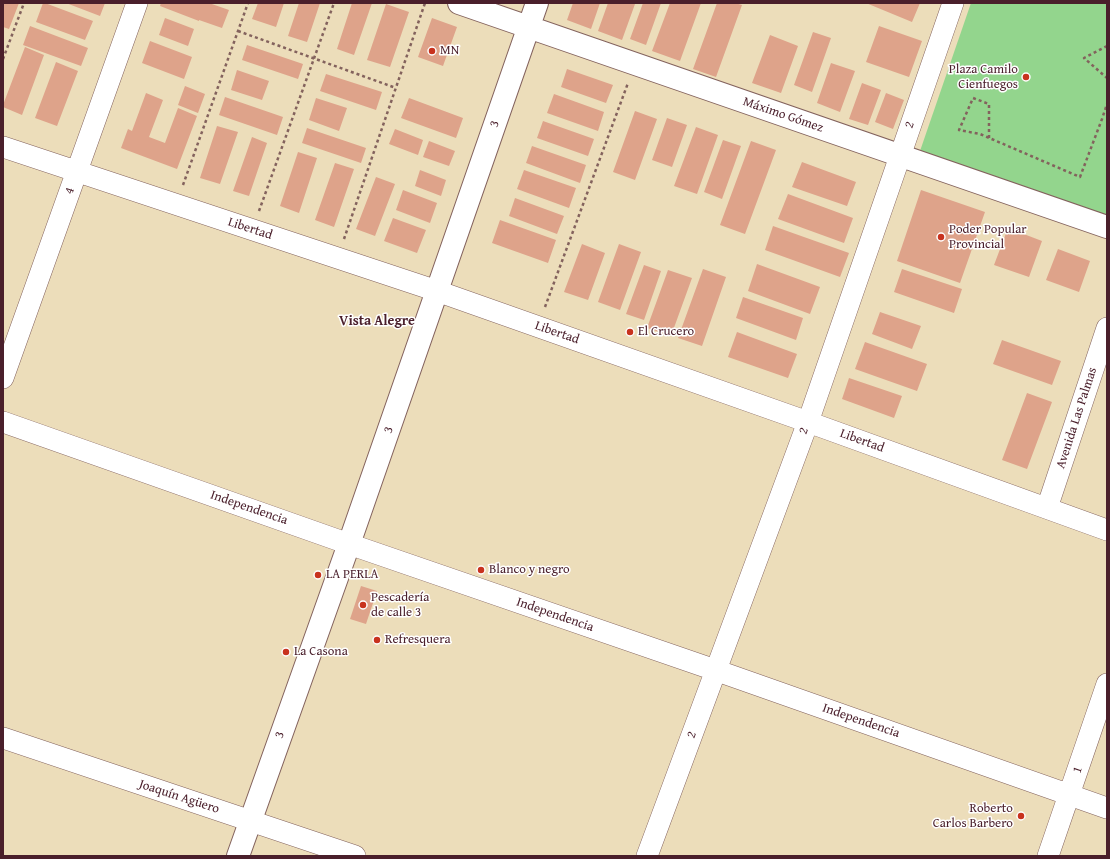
<!DOCTYPE html>
<meta charset="utf-8">
<style>
body{margin:0}
#map{position:relative;width:1110px;height:859px;overflow:hidden;background:#ecddba;font-family:"Gentium Book Plus",serif}
canvas{display:block}
.frame{position:absolute;inset:0;border:4px solid #4a1f2b;pointer-events:none}
</style>
<div id="map">
<canvas width="1110" height="859"></canvas>
<div class="frame"></div>
</div>
<script>
const c = document.querySelector('canvas').getContext('2d');
c.lineJoin = 'round';
function fill(path, color) { c.fillStyle = color; c.fill(path, 'evenodd'); }
const poly = rows => new Path2D(rows.map(r => 'M' + r).join(''));
function trace(path, color, width, dash) { c.strokeStyle = color; c.lineWidth = width; c.lineCap = dash ? 'butt' : 'round'; c.setLineDash(dash || []); c.stroke(path); }
function label(font, color, halo, rows, align = 'center') {
  c.font = font + ' "Gentium Book Plus",serif'; c.lineWidth = 3; c.setLineDash([]); c.textBaseline = 'middle'; c.strokeStyle = halo; c.fillStyle = color; for (const [text, x, y, turn = 0] of rows) {
    c.save(); c.translate(x, y); c.rotate((+turn || 0) * Math.PI / 180); c.textAlign = isNaN(turn) ? turn : align; if (halo) c.strokeText(text, 0, 0); c.fillText(text, 0, 0); c.restore();
  }
}
fill(poly([
 [971,3,1107,3,1107,219,920,151]
]), '#93d58d');
fill(poly([
 [3,3,19,3,9,29,3,27],
 [43,3,45,3,93,21,85,40,36,22],
 [66,3,105,3,100,16],
 [161,3,209,3,229,10,222,28,199,20,199,21,160,6],
 [258,3,284,3,276,27,252,19],
 [299,3,320,3,307,42,288,36],
 [352,3,372,3,354,55,337,49],
 [573,3,600,3,591,29,567,20],
 [608,3,632,3,635,4,622,40,598,31],
 [643,3,661,3,646,45,630,39],
 [670,3,701,3,680,61,652,51],
 [717,3,735,3,742,5,716,77,693,69],
 [866,3,920,3,912,22],
 [386,4,409,12,390,67,367,60],
 [165,18,194,29,188,46,159,35],
 [432,18,457,27,443,66,418,57],
 [30,26,88,48,81,66,23,45],
 [879,26,922,41,909,77,866,62],
 [813,32,831,38,812,92,794,85],
 [770,35,798,46,781,93,752,83],
 [150,41,192,57,184,79,142,63],
 [247,45,303,64,298,79,242,60],
 [25,47,44,55,22,115,3,107,3,105],
 [56,62,78,71,57,126,35,118],
 [831,63,855,71,840,112,817,103],
 [567,69,613,85,606,103,561,87],
 [237,70,269,81,262,100,231,90],
 [326,74,382,92,376,110,320,91],
 [862,83,881,90,868,125,849,119],
 [185,86,205,94,198,113,178,105],
 [146,93,163,100,149,137,165,143,178,108,197,116,177,169,121,148,128,129,132,131],
 [886,93,904,100,893,129,875,122],
 [554,94,604,112,598,131,547,113],
 [225,97,283,117,277,135,219,115],
 [316,98,347,108,339,131,309,120],
 [409,98,463,118,456,138,401,118],
 [635,111,657,119,635,180,613,172],
 [667,118,687,125,672,167,652,160],
 [543,121,594,139,588,156,537,138],
 [217,126,238,132,220,184,200,178],
 [696,127,718,135,697,194,674,186],
 [307,128,366,148,361,163,302,143],
 [395,129,423,140,418,155,389,144],
 [252,137,267,143,249,196,233,191],
 [723,140,741,146,722,199,704,192],
 [429,141,455,151,449,166,423,157],
 [751,141,776,150,745,234,720,225],
 [532,146,586,165,580,183,526,163],
 [298,152,317,158,299,213,280,206],
 [802,162,856,182,847,206,792,187],
 [335,163,354,169,334,227,315,220],
 [420,170,446,180,441,196,415,186],
 [524,170,576,188,569,208,517,189],
 [376,177,395,184,375,236,356,229],
 [403,190,437,203,430,223,396,210],
 [921,190,985,212,960,283,897,261],
 [788,194,853,218,844,243,778,219],
 [515,198,564,216,557,234,509,216],
 [393,218,426,230,417,253,384,241],
 [500,220,556,240,548,263,492,243],
 [773,226,849,253,840,277,765,250],
 [1008,228,1042,241,1029,277,994,265],
 [582,244,605,253,588,300,564,292],
 [619,244,641,252,620,310,598,302],
 [1058,249,1090,261,1079,292,1046,280],
 [757,264,820,287,810,314,748,291],
 [644,265,661,271,644,320,626,314],
 [703,269,726,277,702,346,678,338],
 [902,269,962,289,954,313,894,292],
 [668,270,692,278,671,336,647,328],
 [743,297,803,318,796,340,736,318],
 [880,312,921,326,912,349,872,334],
 [737,332,797,354,788,378,728,357],
 [1002,340,1061,361,1052,385,993,364],
 [865,342,927,364,917,391,855,369],
 [849,378,902,396,894,418,842,399],
 [1027,393,1052,402,1027,469,1002,460],
 [361,586,377,591,366,624,350,619]
]), '#dea38a');
const minor = poly([
 [3,147,437,291,808,422,1107,530],
 [3,378,137,3],
 [3,422,349,544,715,670,1107,808],
 [1047,508,1107,328],
 [3,738,355,856],
 [647,856,808,422,953,3],
 [1048,856,1107,684]
]);
const major = poly([
 [459,3,1107,227],
 [238,856,349,544,537,3]
]);
trace(minor, '#83625d', 22);
trace(major, '#83625d', 24);
trace(poly([
 [238,31,396,88],
 [1107,46,1084,58,1107,78],
 [3,59,24,3],
 [989,138,989,104,973,98,959,130,980,134,1080,177,1102,119,1107,104],
 [183,185,248,3],
 [259,211,334,3],
 [344,239,425,3],
 [545,307,628,83]
]), '#83625d', 2.5, [3, 3]);
trace(minor, '#fff', 21);
trace(major, '#fff', 22);
for (const [x, y, r, color] of [
 [432,51,4,"#c8321e"],
 [1026,77,4,"#c8321e"],
 [941,237,4,"#c8321e"],
 [630,332,4,"#c8321e"],
 [481,570,4,"#c8321e"],
 [318,575,4,"#c8321e"],
 [363,605,4,"#c8321e"],
 [377,640,4,"#c8321e"],
 [286,652,4,"#c8321e"],
 [1021,816,4,"#c8321e"]
]) { const dot = new Path2D(); dot.arc(x, y, r, 0, 2 * Math.PI); c.fillStyle = color; c.fill(dot); trace(dot, '#fff', 1.5); }
label('13px', '#4a1f2b', '#fff', [
 ["MN",440,51],
 ["Plaza Camilo",1018,70,"right"],
 ["Cienfuegos",1018,85,"right"],
 ["Poder Popular",949,230],
 ["Provincial",949,245],
 ["El Crucero",638,332],
 ["Blanco y negro",489,570],
 ["LA PERLA",326,575],
 ["Pescadería",371,598],
 ["de calle 3",371,613],
 ["Refresquera",385,640],
 ["La Casona",294,652],
 ["Roberto",1013,809,"right"],
 ["Carlos Barbero",1013,824,"right"]
], 'left');
label('13px', '#4a1f2b', '#fff', [
 ["Máximo Gómez",783,115,19],
 ["3",495,124,-71],
 ["2",910,125,-71],
 ["4",70,191,-70],
 ["Libertad",250,229,18],
 ["Libertad",557,333,19],
 ["Avenida Las Palmas",1077,418,-72],
 ["3",389,430,-71],
 ["2",804,431,-70],
 ["Libertad",862,441,20],
 ["Independencia",249,508,19],
 ["Independencia",555,615,19],
 ["Independencia",861,721,19],
 ["3",280,735,-70],
 ["2",692,735,-70],
 ["1",1078,770,-71],
 ["Joaquín Agüero",179,797,18]
]);
label('bold 14px', '#4a1f2b', '#fff', [
 ["Vista Alegre",377,321]
]);
</script>
